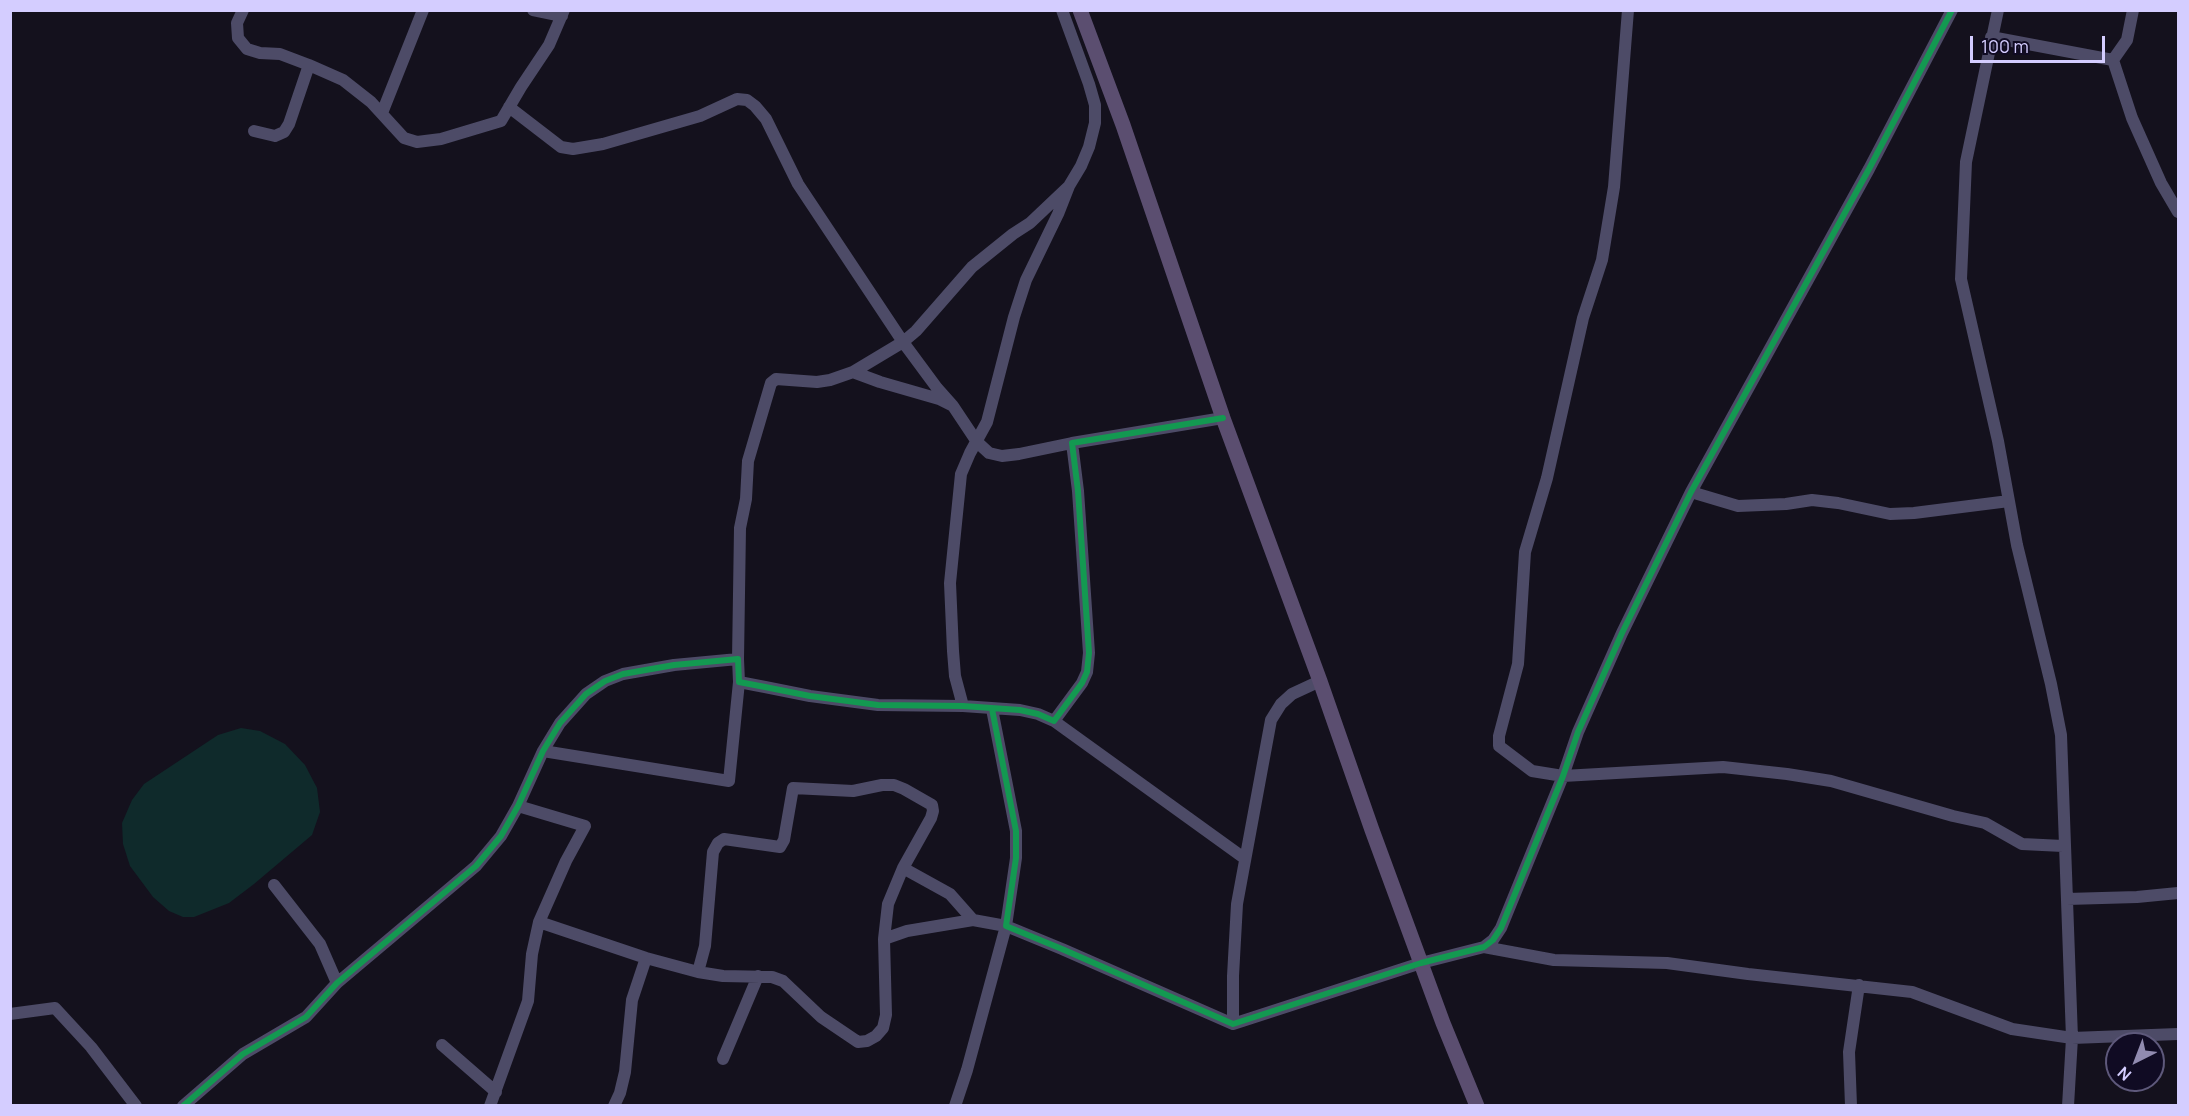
<!DOCTYPE html>
<style>
body{margin:0}
#map{position:relative;width:2189px;height:1116px;overflow:hidden;background:#14111d;font-family:Manrope,sans-serif}
canvas{display:block}
.frame{position:absolute;inset:0;border:12px solid #d4cdff;pointer-events:none}
.north{position:absolute;left:2105px;top:1032px;width:60px;height:60px;box-sizing:border-box;background:#100b23;border:2px solid #5e597b;border-radius:50%;rotate:222deg;font-size:16px;font-weight:700;line-height:24px;text-align:center;color:#d4cdff}
.north::after{content:'';display:block;margin:auto;width:21px;height:27px;background:#918bb0;clip-path:polygon(50% 0,100% 100%,50% 72%,0 100%)}
.scale{position:absolute;left:1970px;top:36px;width:135px;height:27px;box-sizing:border-box;border:3px solid #d4cdff;border-top:0;padding-left:8px;font-size:18px;line-height:21px;white-space:nowrap;color:#d4cdff;-webkit-text-stroke:4px #100b23;paint-order:stroke}
</style>
<div id="map">
<canvas width="2189" height="1116"></canvas>
<div class="frame"></div>
<div class="north">N</div>
<div class="scale">100 m</div>
</div>
<script>
const c = document.querySelector('canvas').getContext('2d');
c.lineJoin = 'round';
function fill(path, color) { c.fillStyle = color; c.fill(path, 'evenodd'); }
const poly = rows => new Path2D(rows.map(r => 'M' + r).join(''));
function trace(path, color, width, dash) { c.strokeStyle = color; c.lineWidth = width; c.lineCap = dash ? 'butt' : 'round'; c.setLineDash(dash || []); c.stroke(path); }
fill(poly([
 [241,728,260,731,285,744,305,765,317,788,320,812,312,835,254,884,229,903,194,917,183,917,169,911,153,897,130,866,123,844,122,823,132,800,144,784,218,735]
]), '#0f2a2b');
trace(poly([
 [243,10,237,23,238,38,247,49,260,53,280,54,309,65,343,80,371,102,404,138,417,142,441,139,501,121,521,87,549,45,564,10],
 [533,10,562,16],
 [1628,10,1614,187,1602,260,1583,318,1547,478,1525,552,1518,664,1499,736,1499,746,1532,771,1563,776,1723,767,1787,774,1831,781,1953,816,1985,823,2022,844,2063,846],
 [1998,10,1966,162,1961,279,1998,441,2017,545,2051,684,2061,735,2072,1038,2068,1106],
 [2133,10,2127,40,2113,60,2132,118,2161,183,2178,212],
 [1991,37,2113,60],
 [509,107,561,147,573,149,603,144,700,116,737,99,747,100,755,106,766,119,798,184,903,342,937,388,953,406],
 [382,113,423,10],
 [254,131,275,136,284,132,289,124,309,65],
 [853,372,880,382,939,399,953,406,977,442,989,453,1002,456,1019,454,1072,443],
 [1691,492,1738,506,1786,504,1812,500,1838,503,1890,514,1914,513,2009,501],
 [738,659,740,528,746,499,748,461,771,383,776,379,817,382,830,380,853,372,903,342,916,331,972,267,1013,234,1030,223,1068,187],
 [963,706,955,676,953,651,950,583,961,474,970,453,987,422,1014,317,1026,280,1058,214,1069,186,1081,166,1089,147,1095,123,1095,105,1089,84,1062,10],
 [992,709,1016,831,1016,858,1006,926,1062,949,1233,1024,1421,963,1484,947,1493,940,1501,928,1563,776,1578,732,1622,633,1691,492,1869,169,1952,10],
 [1054,721,1244,858],
 [543,751,729,781,739,682],
 [903,868,950,894,973,920],
 [274,885,320,944,337,983],
 [2067,899,2137,897,2178,893],
 [539,922,646,958,698,972,723,976,772,977,783,981,821,1017,858,1042,867,1041,876,1036,883,1028,886,1015,884,939,907,931,973,920,1006,926,967,1070,955,1106],
 [1484,947,1554,960,1667,963,1748,974,1912,992,2012,1029,2072,1038,2178,1034],
 [698,972,705,946,713,852,718,843,724,839,780,847,784,840,793,788,853,791,882,785,894,785,904,789,932,805,933,811,931,818,903,868,888,904,884,939],
 [10,1014,55,1008,91,1047,136,1106],
 [1233,1024,1233,976,1237,904,1271,720,1281,704,1292,694,1320,681],
 [442,1045,496,1092],
 [723,1059,758,976],
 [183,1106,243,1054,306,1017,337,983,476,866,501,836,518,806,543,751,560,723,586,694,605,681,623,674,674,665,738,659,739,682,765,687,810,696,878,705,963,706,1020,710,1038,714,1054,721,1082,683,1087,672,1089,653,1078,491,1072,443,1223,418],
 [490,1106,528,1001,532,954,539,922,566,861,585,826,518,806],
 [614,1106,620,1093,625,1072,632,1000,646,958],
 [1851,1106,1849,1052,1859,985]
]), '#4d4b67', 12);
trace(poly([
 [1080,10,1123,125,1223,418,1320,681,1372,830,1443,1023,1477,1106]
]), '#5b4e70', 15);
trace(poly([
 [992,709,1016,831,1016,858,1006,926,1062,949,1233,1024,1421,963,1484,947,1493,940,1501,928,1563,776,1578,732,1622,633,1691,492,1869,169,1952,10],
 [183,1106,243,1054,306,1017,337,983,476,866,501,836,518,806,543,751,560,723,586,694,605,681,623,674,674,665,738,659,739,682,765,687,810,696,878,705,963,706,1020,710,1038,714,1054,721,1082,683,1087,672,1089,653,1078,491,1072,443,1223,418]
]), '#139951', 6);
</script>
